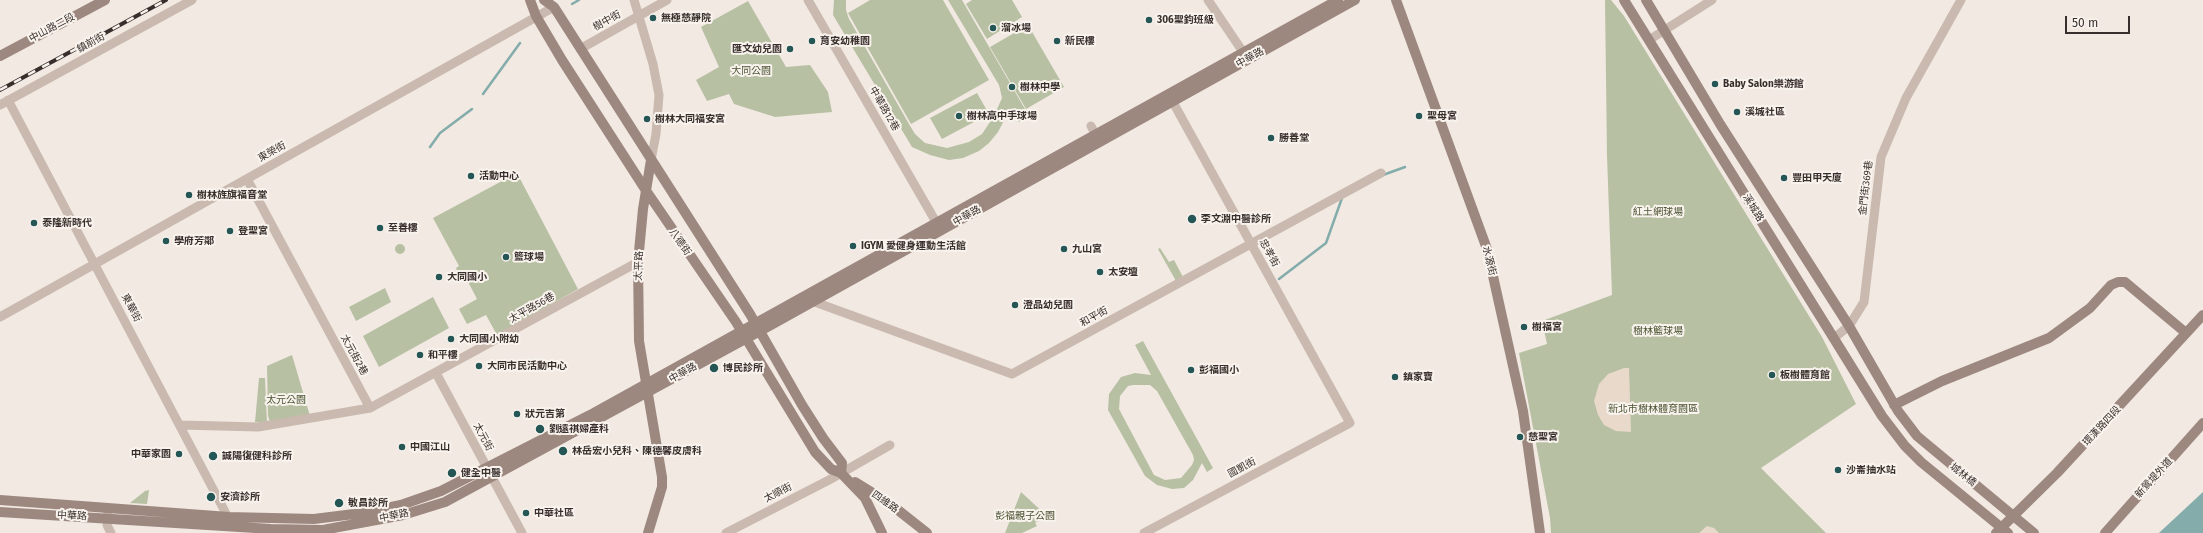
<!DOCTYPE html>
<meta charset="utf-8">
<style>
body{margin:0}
#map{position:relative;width:2203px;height:533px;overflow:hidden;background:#f1e9e2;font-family:"Fira Sans",sans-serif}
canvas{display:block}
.scale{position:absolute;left:2065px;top:16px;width:65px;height:18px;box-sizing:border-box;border:2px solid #382f2c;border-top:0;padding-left:5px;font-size:12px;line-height:14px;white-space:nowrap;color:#382f2c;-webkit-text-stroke:3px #f9f3ee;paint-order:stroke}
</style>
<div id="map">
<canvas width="2203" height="533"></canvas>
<div class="scale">50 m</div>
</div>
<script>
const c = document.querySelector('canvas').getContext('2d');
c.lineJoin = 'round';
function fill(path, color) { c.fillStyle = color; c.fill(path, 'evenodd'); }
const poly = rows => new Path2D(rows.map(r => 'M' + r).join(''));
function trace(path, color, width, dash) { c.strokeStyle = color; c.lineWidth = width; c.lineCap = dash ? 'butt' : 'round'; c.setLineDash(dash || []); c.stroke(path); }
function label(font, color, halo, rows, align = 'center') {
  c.font = font + ' "Fira Sans","Noto Sans TC",sans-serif'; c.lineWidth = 4; c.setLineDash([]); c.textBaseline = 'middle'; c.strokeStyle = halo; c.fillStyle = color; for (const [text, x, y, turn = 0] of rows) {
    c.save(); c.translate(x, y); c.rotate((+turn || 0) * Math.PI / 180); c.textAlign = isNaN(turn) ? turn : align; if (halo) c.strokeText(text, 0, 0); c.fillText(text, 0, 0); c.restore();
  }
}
fill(poly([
 [834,0,846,0,846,10,849,19,909,124,915,134,925,143,947,148,969,142,982,134,994,116,1002,98,999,85,948,0,962,0,1029,116,1019,122,1010,109,998,132,989,143,979,151,963,158,949,160,930,155,912,147,833,15],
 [870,0,943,0,989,80,911,124,848,13],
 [972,0,1012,0,1022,17,987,39,966,4],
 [1605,0,1611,0,1624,16,1822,337,1856,404,1761,468,1826,533,1551,533,1550,518,1519,353,1547,344,1542,321,1612,295,1607,156],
 [748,1,786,67,810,65,828,92,832,112,775,117,734,104,729,94,707,101,696,80,719,67,701,27],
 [1028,25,1064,87,1026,109,990,47],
 [977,93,989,114,942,139,930,118],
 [517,173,578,289,497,335,486,315,467,324,459,309,477,299,465,276,460,278,456,268,459,266,433,218],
 '395 249a5 5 0 1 1 10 0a5 5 0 1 1-10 0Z',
 [1160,248,1169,262,1174,260,1183,277,1176,281,1158,249],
 [385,288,391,302,356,321,349,307],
 [433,297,449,328,379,367,363,336],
 [1143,341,1213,468,1207,472,1202,463,1193,480,1184,488,1172,489,1157,485,1145,476,1108,410,1109,394,1121,377,1135,373,1151,375,1135,345],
 [1133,385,1150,385,1157,391,1193,455,1194,460,1192,465,1181,478,1165,480,1154,475,1119,409,1120,396,1128,386],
 [292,355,310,416,270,422,268,416,267,366],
 [259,378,265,378,267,423,255,422],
 [149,490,147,504,130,503,145,491],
 [1021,492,1047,516,1035,523,1037,526,1022,533,1005,533]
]), '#b8c0a3');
fill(poly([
 [1624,368,1629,368,1631,432,1616,431,1604,425,1598,415,1594,401,1599,384,1608,374],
 [1707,526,1714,528,1719,533,1699,533]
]), '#e8d9ca');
fill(poly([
 [2203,492,2203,533,2159,533,2160,532]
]), '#83acab');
trace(poly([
 [572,4,579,0],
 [483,94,520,43],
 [430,147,440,133,472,109],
 [1383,175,1405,167],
 [1279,279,1326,243,1342,198]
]), '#83acab', 2.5);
trace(poly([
 [634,0,653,64,659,95,656,134,651,160],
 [808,0,940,229],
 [1208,0,1247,58],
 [1649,40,1712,0],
 [580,49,667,0],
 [8,100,231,523],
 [0,105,192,0],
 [1091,126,1099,141],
 [247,179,370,408,638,262],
 [810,297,812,301,1012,374,1381,173],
 [0,317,554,7],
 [1834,338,1849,326,1864,302,1881,157,1906,98,1961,0],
 [436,373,522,533],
 [181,425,258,427,370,408],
 [108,511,107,525,111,533],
 [726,533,829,480,890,445],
 [1144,533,1350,423,1169,95]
]), '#c9b9ae', 9);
trace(poly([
 [530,0,536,16,562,60,647,192,736,322,815,452,831,469,841,473,865,498,882,533],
 [544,0,554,7,750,314,802,405,823,438,842,463,841,473],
 [1396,0,1487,249,1523,411,1540,533],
 [1624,0,1882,416,1905,446,1921,462,2008,533],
 [1646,0,1720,124,1849,326,1898,411,1917,436,2034,533],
 [0,56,105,0],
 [1894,405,1942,381,2049,338,2090,308,2111,285,2118,282,2125,282,2186,333],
 [855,482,889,503,927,533],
 [0,500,229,517,314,519,362,513,401,505,441,491,590,415,1338,0],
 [0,512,271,529,323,530,403,515,445,502,769,326,1355,0],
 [648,533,662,487,662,477,639,341,638,262,643,209,651,160],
 [1996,533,2057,473,2203,315],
 [2105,533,2203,423]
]), '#9d8880', 10);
const rail = poly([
 [0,90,166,0]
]);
trace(rail, '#382f2c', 4);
trace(rail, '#f9f3ee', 2.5, [8]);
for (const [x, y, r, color] of [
 [653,18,4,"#255656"],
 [1149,20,4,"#255656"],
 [993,28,4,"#255656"],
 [812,41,4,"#255656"],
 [1057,41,4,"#255656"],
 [790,49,4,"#255656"],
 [1715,84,4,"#255656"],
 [1012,87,4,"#255656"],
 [1737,112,4,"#255656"],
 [959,116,4,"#255656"],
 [1419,116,4,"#255656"],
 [647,119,4,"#255656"],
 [1271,138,4,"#255656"],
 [471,176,4,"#255656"],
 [1784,178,4,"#255656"],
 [189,195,4,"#255656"],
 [1192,219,5,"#255656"],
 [34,223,4,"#255656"],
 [380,228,4,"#255656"],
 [230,231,4,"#255656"],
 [166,241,4,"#255656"],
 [853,246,4,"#255656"],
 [1064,249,4,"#255656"],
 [506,257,4,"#255656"],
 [1100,272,4,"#255656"],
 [439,277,4,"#255656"],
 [1015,305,4,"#255656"],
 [1524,327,4,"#255656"],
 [451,339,4,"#255656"],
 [420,355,4,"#255656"],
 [479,366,4,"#255656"],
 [714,368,5,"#255656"],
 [1191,370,4,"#255656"],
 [1772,375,4,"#255656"],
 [1395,377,4,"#255656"],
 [517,414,4,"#255656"],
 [540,429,5,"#255656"],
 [1520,437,4,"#255656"],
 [402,447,4,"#255656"],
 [563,451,5,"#255656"],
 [179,454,4,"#255656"],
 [213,456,5,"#255656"],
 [1838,470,4,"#255656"],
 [452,473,5,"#255656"],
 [211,497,5,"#255656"],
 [339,503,5,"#255656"],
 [526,513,4,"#255656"]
]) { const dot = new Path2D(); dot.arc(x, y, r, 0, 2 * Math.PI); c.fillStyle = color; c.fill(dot); trace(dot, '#f9f3ee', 1.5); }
label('bold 10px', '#382f2c', '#f9f3ee', [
 ["無極慈靜院",661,18],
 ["306聖鈞班級",1157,20],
 ["溜冰場",1001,28],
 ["育安幼稚園",820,41],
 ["新民樓",1065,41],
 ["匯文幼兒園",782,49,"right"],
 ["Baby Salon樂游館",1723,84],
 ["樹林中學",1020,87],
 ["溪城社區",1745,112],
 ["樹林高中手球場",967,116],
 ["聖母宮",1427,116],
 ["樹林大同福安宮",655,119],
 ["勝善堂",1279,138],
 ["活動中心",479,176],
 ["豐田甲天廈",1792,178],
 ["樹林旌旗福音堂",197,195],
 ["李文淵中醫診所",1201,219],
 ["泰隆新時代",42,223],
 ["至善樓",388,228],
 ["登聖宮",238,231],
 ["學府芳鄰",174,241],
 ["IGYM 愛健身運動生活館",861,246],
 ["九山宮",1072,249],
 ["籃球場",514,257],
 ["太安壇",1108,272],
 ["大同國小",447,277],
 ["澄品幼兒園",1023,305],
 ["樹福宮",1532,327],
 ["大同國小附幼",459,339],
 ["和平樓",428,355],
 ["大同市民活動中心",487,366],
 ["博民診所",723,368],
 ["彭福國小",1199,370],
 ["板樹體育館",1780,375],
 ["鎮家寶",1403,377],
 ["狀元吉第",525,414],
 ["劉遠祺婦產科",549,429],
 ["慈聖宮",1528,437],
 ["中國江山",410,447],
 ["林岳宏小兒科、陳德馨皮膚科",572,451],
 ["中華家園",171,454,"right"],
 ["誠陽復健科診所",222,456],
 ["沙崙抽水站",1846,470],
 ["健全中醫",461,473],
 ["安濟診所",220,497],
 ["敏昌診所",348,503],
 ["中華社區",534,513]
], 'left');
label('10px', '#382f2c', '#f9f3ee', [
 ["樹中街",607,21,-29],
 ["中山路二段",52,28,-28],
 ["鎮前街",91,43,-29],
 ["中華路",1250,58,-29],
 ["中華路12巷",884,109,60],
 ["東榮街",272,152,-29],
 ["金門街369巷",1866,188,-83],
 ["溪城路",1753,208,58],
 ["中華路",967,216,-29],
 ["八德街",680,242,55],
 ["忠孝街",1269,253,61],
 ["水源街",1489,261,76],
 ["太平路",639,266,-88],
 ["東華街",131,308,62],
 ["太平路56巷",532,308,-29],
 ["和平街",1094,317,-29],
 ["太元街2巷",354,355,61],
 ["中華路",683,373,-29],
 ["環漢路四段",2102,426,-47],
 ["太元街",483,437,62],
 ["國凱街",1242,468,-28],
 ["城林橋",1963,475,39],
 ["新鶯堤外道",2154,478,-48],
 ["太順街",778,493,-27],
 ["四維路",885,502,35],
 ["中華路",72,516,3],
 ["中華路",394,516,-12]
]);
label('10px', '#4a5432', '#f9f3ee', [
 ["大同公園",751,71],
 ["紅土網球場",1658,212],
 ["樹林籃球場",1658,331],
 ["太元公園",286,400],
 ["新北市樹林體育園區",1653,409],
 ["彭福親子公園",1025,516]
]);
</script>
